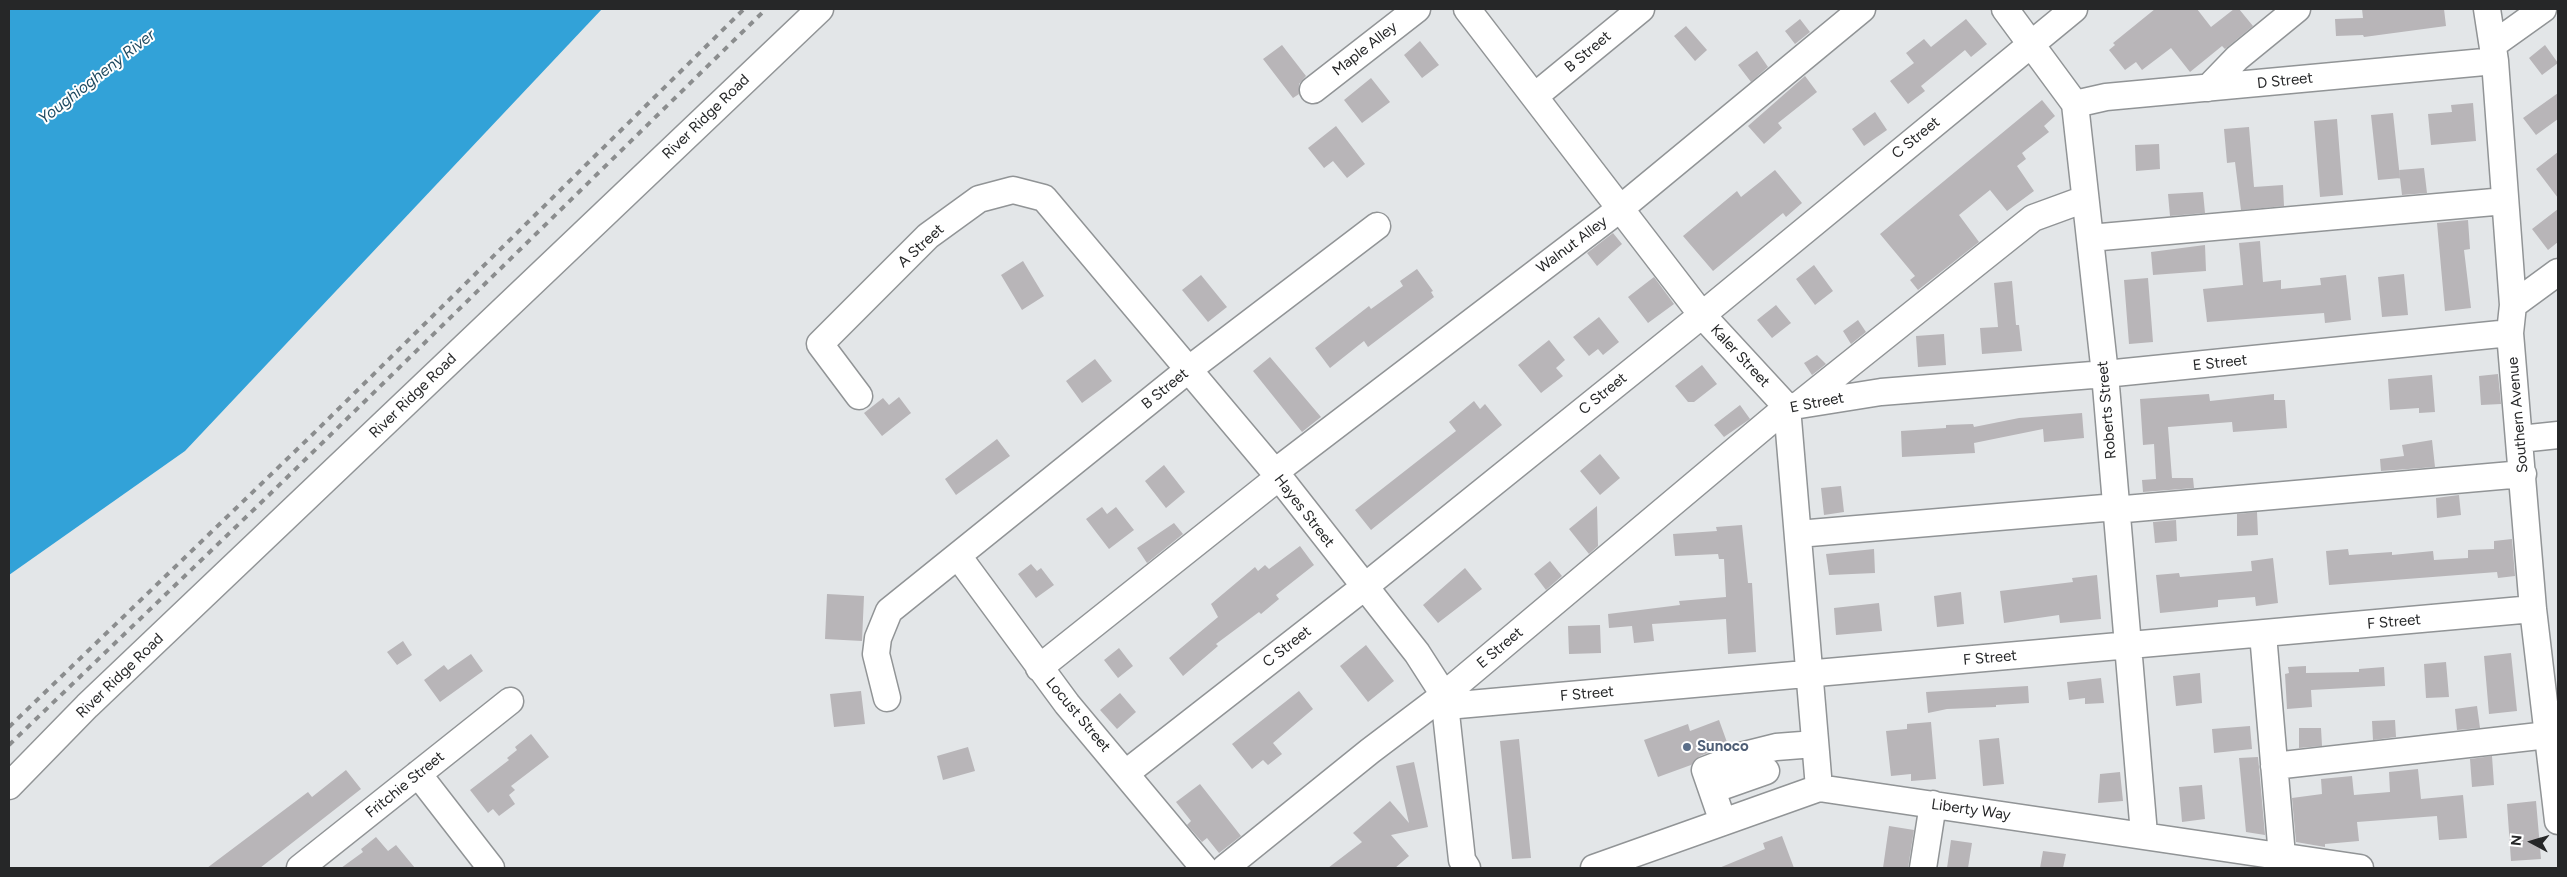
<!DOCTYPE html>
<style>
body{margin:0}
#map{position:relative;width:2567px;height:877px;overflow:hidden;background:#e3e6e8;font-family:Figtree,sans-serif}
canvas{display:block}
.frame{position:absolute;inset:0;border:10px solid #262728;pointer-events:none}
.north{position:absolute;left:2507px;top:817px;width:50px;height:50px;-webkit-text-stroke:4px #fff;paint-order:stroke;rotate:276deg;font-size:14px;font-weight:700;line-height:20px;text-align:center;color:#262728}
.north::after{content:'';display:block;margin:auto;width:18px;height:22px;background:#262728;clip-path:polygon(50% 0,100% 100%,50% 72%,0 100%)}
</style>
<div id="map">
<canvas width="2567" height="877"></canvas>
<div class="frame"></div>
<div class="north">N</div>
</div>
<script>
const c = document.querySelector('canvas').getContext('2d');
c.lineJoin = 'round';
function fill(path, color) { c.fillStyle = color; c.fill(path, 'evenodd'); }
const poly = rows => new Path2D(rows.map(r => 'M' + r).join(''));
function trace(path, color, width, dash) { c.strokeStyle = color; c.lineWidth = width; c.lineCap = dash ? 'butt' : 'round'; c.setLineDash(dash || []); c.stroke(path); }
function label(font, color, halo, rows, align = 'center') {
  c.font = font + ' Figtree,sans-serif'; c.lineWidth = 4; c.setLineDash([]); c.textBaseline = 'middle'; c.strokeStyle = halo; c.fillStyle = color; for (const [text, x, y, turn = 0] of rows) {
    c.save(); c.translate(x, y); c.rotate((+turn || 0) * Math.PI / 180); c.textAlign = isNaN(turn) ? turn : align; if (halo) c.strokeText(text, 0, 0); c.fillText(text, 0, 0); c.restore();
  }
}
fill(poly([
 [9,9,602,9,185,451,9,575]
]), '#32a2d8');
fill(poly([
 [2155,9,2197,9,2211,27,2234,9,2239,9,2253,26,2225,49,2222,46,2190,72,2171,48,2142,70,2136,62,2125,70,2109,50,2115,45,2113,43],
 [2362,9,2444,9,2446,26,2364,37,2363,35,2336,36,2335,19,2363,18],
 [1800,19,1810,32,1795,44,1785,31],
 [1966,19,1987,44,1971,57,1965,50,1921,86,1925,91,1908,104,1890,81,1914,63,1906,53,1924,39,1931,47],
 [1686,26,1707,50,1695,61,1674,36],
 [1420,41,1439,65,1422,78,1404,55],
 [1282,45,1306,76,1299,84,1299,94,1293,98,1263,59],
 [2545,45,2558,63,2542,75,2529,58],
 [1757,51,1768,67,1751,82,1738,65],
 [1805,76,1817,92,1778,123,1782,128,1764,144,1748,126],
 [1371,78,1390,102,1362,123,1344,100],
 [2558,93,2558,119,2536,135,2523,118],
 [2042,100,2055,116,2044,126,2049,132,2022,153,2026,159,2017,166,2034,191,2007,211,1990,190,1959,215,1979,242,1918,290,1910,280,1915,276,1880,234],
 [2473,103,2476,141,2431,145,2428,114,2452,112,2451,105],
 [1875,112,1887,130,1864,146,1852,129],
 [2393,113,2400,178,2378,180,2371,115],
 [2337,119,2343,195,2320,197,2314,121],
 [1336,126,1365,164,1347,178,1333,161,1324,168,1308,148],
 [2249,127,2254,187,2283,185,2284,206,2241,210,2235,162,2227,163,2224,129],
 [2159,144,2160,169,2136,171,2135,145],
 [2558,152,2558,198,2536,169],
 [2424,168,2427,193,2402,195,2399,170],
 [1775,170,1802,203,1786,217,1783,213,1713,271,1683,236,1737,191,1741,197],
 [2203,192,2205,213,2170,216,2168,194],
 [2558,209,2558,242,2548,250,2532,229],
 [2468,220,2470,249,2464,250,2471,308,2445,311,2437,223],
 [1613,233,1622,244,1597,266,1587,253],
 [2260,241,2263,282,2281,280,2281,289,2321,285,2320,278,2346,275,2351,320,2325,323,2324,313,2207,322,2203,289,2243,285,2239,243],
 [2205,245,2206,271,2153,275,2151,252],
 [1023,261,1044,296,1022,310,1001,275],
 [1814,265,1833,291,1815,305,1796,279],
 [1417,269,1433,291,1431,292,1434,297,1368,347,1364,341,1330,368,1315,348,1369,306,1371,309,1403,286,1400,281],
 [2404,274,2408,315,2382,317,2378,277],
 [1201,275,1227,307,1208,322,1182,290],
 [1654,277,1674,304,1648,323,1628,297],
 [2148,278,2153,342,2129,344,2124,280],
 [2012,281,2016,325,2019,325,2022,351,1982,354,1980,328,1998,327,1994,283],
 [1776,305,1791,323,1772,338,1757,320],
 [1599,317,1619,342,1603,355,1598,349,1589,356,1573,337],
 [1858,320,1866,332,1851,344,1843,331],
 [1944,334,1946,365,1918,367,1916,336],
 [1549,340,1565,360,1556,368,1563,376,1541,393,1518,365],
 [1817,355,1826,364,1812,375,1804,363],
 [1270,357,1321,417,1302,432,1253,371],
 [1095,359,1112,381,1082,403,1066,381],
 [1702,365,1717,384,1694,402,1688,402,1675,386],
 [2498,374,2501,404,2481,405,2479,376],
 [2432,375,2435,412,2419,413,2419,408,2390,410,2388,379],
 [2209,394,2210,401,2274,394,2274,400,2285,400,2287,428,2233,432,2232,422,2168,427,2172,478,2193,478,2194,488,2143,492,2142,480,2156,479,2154,444,2143,445,2140,399],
 [899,397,911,413,882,436,864,413,883,398,889,405],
 [1474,401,1480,409,1485,404,1502,425,1371,530,1355,510,1456,431,1449,422],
 [1740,405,1750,419,1724,437,1714,425],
 [2082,413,2084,438,2044,442,2043,429,1974,443,1975,453,1902,457,1901,431,1946,428,1946,425,1973,424,1974,427,2019,418],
 [997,439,1010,456,956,495,945,479],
 [2432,440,2435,467,2381,471,2380,459,2404,456,2402,445],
 [1600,454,1620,478,1600,495,1580,471],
 [1164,465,1185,492,1166,508,1145,481],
 [1841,486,1844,512,1824,515,1821,488],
 [2459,495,2461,515,2437,518,2436,498],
 [1597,506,1598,546,1589,554,1569,529],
 [1102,507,1107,514,1116,507,1134,530,1109,549,1086,519],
 [2257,512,2258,535,2237,536,2237,514],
 [2176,520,2177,541,2155,543,2153,522],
 [1174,523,1183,534,1147,563,1137,548],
 [1742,525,1748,583,1752,583,1756,652,1728,654,1726,619,1652,624,1654,641,1634,643,1632,626,1609,628,1608,614,1680,605,1679,601,1726,597,1724,559,1719,559,1718,554,1675,556,1673,534,1717,531,1716,527],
 [2512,539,2515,576,2498,578,2497,572,2329,585,2326,551,2348,549,2349,555,2392,552,2392,555,2433,551,2434,560,2468,558,2468,550,2494,549,2494,541],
 [1300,546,1314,565,1276,595,1279,599,1261,614,1259,612,1216,644,1218,646,1183,676,1169,658,1218,617,1211,604,1255,567,1258,571,1265,565,1269,569],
 [1874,549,1875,573,1829,575,1826,554],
 [2273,558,2278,603,2256,606,2255,597,2218,600,2218,607,2160,613,2156,575,2179,573,2180,577,2252,571,2251,561],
 [1550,561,1562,576,1546,590,1534,574],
 [1031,564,1037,571,1041,568,1054,585,1036,598,1018,574],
 [1465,568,1482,589,1438,623,1423,605],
 [2097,575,2101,619,2060,623,2059,615,2004,623,2000,591,2073,582,2072,578],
 [1961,592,1964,624,1937,627,1934,596],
 [827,594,864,596,862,641,825,639],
 [1879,603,1882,631,1836,635,1834,608],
 [1600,625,1601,653,1569,654,1568,626],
 [403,641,412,655,397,665,387,652],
 [1366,645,1394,681,1368,702,1340,666],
 [1119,648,1133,666,1118,678,1104,660],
 [2511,653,2517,711,2489,714,2484,656],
 [471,654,483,671,440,702,424,680,444,665,448,670],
 [2446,662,2449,697,2426,698,2424,664],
 [2306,666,2306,673,2359,672,2359,669,2384,667,2385,686,2311,690,2312,707,2287,709,2285,674,2289,673,2288,667],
 [2200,673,2202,703,2176,706,2173,676],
 [2101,678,2104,703,2085,704,2085,698,2069,700,2067,682],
 [2028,686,2029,703,1996,705,1996,707,1947,709,1928,713,1926,692],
 [861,691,865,724,834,727,830,694],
 [1299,691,1313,709,1273,743,1282,754,1268,765,1263,760,1252,769,1232,744],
 [1120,693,1136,712,1117,729,1100,710],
 [2477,706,2480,728,2457,730,2455,709],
 [1719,720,1728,745,1700,756,1691,765,1658,777,1644,740,1688,724,1690,731],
 [2395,720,2396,737,2373,740,2372,721],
 [1931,722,1936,779,1911,781,1911,774,1891,776,1886,731,1907,729,1907,724],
 [2250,726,2252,749,2214,753,2212,729],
 [2299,728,2321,728,2322,746,2299,748],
 [531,734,549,757,511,786,515,790,509,795,515,804,499,816,493,809,488,813,470,790,509,760,507,758,517,750,515,747],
 [1999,738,2004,784,1983,786,1979,740],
 [1519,739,1531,858,1512,859,1500,741],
 [968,747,975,771,943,780,937,756],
 [2492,756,2494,785,2472,787,2470,759],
 [2258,757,2259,767,2265,835,2246,832,2239,758],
 [1414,762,1428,827,1391,835,1409,856,1395,868,1328,868,1362,842,1353,833,1390,801,1409,823,1396,766],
 [2418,769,2421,799,2463,795,2467,838,2439,840,2437,816,2357,822,2359,841,2325,844,2325,847,2296,842,2292,798,2322,794,2321,779,2352,776,2354,795,2390,792,2389,772],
 [346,770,361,789,260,868,207,868,308,792,312,797],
 [2120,772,2123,801,2098,803,2100,774],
 [1200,784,1241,836,1219,853,1207,838,1202,842,1187,825,1191,821,1176,802],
 [2202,785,2205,819,2182,822,2179,787],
 [2536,801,2541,859,2511,861,2507,804],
 [1889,826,1914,830,1908,868,1883,868],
 [1782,836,1794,868,1719,868,1765,849,1763,843],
 [376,837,388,851,396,845,415,868,341,868,363,852,361,849],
 [1951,840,1972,843,1968,868,1947,868],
 [2043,851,2066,854,2063,868,2040,868]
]), '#b8b5b8');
const minor = poly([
 [1467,9,1702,315,1787,407,1819,788],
 [2005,9,2075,104,2105,374,2144,834],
 [2487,9,2495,61,2513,305,2510,333,2533,609,2558,821],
 [2494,44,2543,9],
 [2208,88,2237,58,2297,9],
 [1313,90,1417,9],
 [1535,96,1641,9],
 [2075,104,2106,97,2495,61],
 [2090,238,2505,201],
 [2513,305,2558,272],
 [859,396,820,344,928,236,979,199,1013,190,1044,198,1279,477,1417,653,1444,695,1462,860,1467,868],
 [1800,404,2033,218,2085,199],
 [2520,439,2558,435],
 [1275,472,1621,208,1862,9],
 [1798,534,2116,507,2125,509,2523,474],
 [958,556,1067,704,1204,868],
 [2263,634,2282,856],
 [1039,668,1279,477],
 [887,698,876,654,878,638,889,611,1188,370,1377,226],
 [1447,706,2533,609],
 [2274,766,2548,735],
 [1126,773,1363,588,1702,315,2074,9],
 [418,774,491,868],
 [9,786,87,706,820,9],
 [1712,790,1766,771],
 [1723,822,1705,770,1744,755,1776,747,1815,744],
 [300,868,510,701],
 [1225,868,1370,751,1444,695,1787,407,1881,392,2105,374,2510,333],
 [1594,868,1819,788,2360,868],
 [1923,868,1933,804]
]);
trace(minor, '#919496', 29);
trace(minor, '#fff', 26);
trace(poly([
 [9,727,313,434,744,9],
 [9,745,269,495,766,9]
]), '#8b8d8e', 4, [6, 6]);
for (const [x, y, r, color] of [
 [1687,747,5,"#5c6f8a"]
]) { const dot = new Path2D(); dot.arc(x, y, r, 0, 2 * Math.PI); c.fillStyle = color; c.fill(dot); trace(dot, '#fff', 2); }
label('15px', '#262728', '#fff', [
 ["Maple Alley",1365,49,-38],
 ["B Street",1588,52,-40],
 ["D Street",2285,81,-6],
 ["River Ridge Road",706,117,-44],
 ["C Street",1916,138,-39],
 ["Walnut Alley",1572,245,-37],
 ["A Street",921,246,-42],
 ["Kaler Street",1740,356,47],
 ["E Street",2220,363,-6],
 ["B Street",1165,389,-39],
 ["C Street",1603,394,-39],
 ["River Ridge Road",413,396,-44],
 ["E Street",1817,403,-11],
 ["Roberts Street",2107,410,-95],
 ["Southern Avenue",2518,415,-95],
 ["Hayes Street",1304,511,52],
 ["F Street",2394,622,-5],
 ["C Street",1287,647,-38],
 ["E Street",1500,648,-40],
 ["F Street",1990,658,-5],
 ["River Ridge Road",120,676,-44],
 ["F Street",1587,694,-5],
 ["Locust Street",1078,715,50],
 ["Fritchie Street",405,785,-39],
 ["Liberty Way",1971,810,8]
]);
label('bold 15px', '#4e5e75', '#fff', [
 ["Sunoco",1697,747]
], 'left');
label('italic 16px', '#1e4a61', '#fff', [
 ["Youghiogheny River",97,77,-38]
]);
</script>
